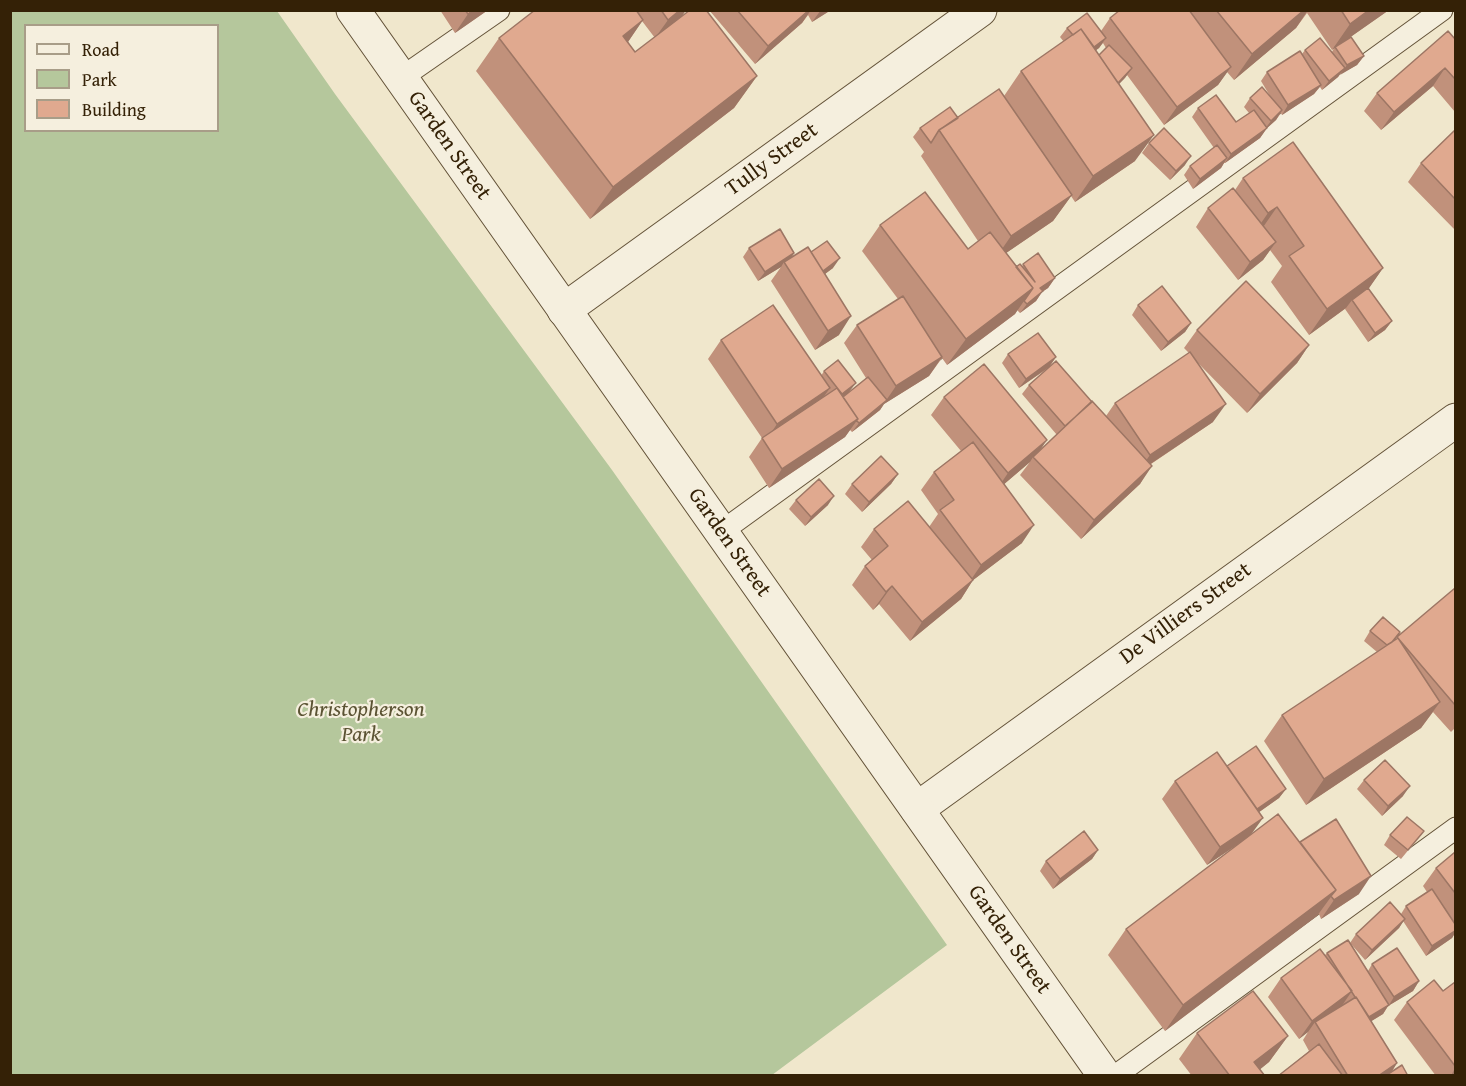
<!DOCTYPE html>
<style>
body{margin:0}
#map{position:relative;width:1466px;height:1086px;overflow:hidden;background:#f0e7cc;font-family:"Gentium Book Plus",serif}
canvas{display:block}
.frame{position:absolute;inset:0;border:12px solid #342106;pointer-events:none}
.legend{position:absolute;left:24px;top:24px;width:195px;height:108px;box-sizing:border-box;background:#f5efde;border:2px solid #a89d88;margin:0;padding:8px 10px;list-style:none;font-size:18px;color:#342106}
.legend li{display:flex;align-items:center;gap:12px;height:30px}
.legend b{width:30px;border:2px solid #a89d88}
</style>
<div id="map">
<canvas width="1466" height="1086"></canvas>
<div class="frame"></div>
<ul class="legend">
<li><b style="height:8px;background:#f5efde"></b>Road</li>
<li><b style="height:16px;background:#b5c79c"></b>Park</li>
<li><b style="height:16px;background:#e0a98f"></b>Building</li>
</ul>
</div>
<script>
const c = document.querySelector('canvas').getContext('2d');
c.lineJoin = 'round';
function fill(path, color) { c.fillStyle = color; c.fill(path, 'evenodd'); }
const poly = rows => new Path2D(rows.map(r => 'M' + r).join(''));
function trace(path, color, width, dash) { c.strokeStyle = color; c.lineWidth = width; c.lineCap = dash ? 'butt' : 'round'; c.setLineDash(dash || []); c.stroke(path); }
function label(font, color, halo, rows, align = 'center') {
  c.font = font + ' "Gentium Book Plus",serif'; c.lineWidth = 4.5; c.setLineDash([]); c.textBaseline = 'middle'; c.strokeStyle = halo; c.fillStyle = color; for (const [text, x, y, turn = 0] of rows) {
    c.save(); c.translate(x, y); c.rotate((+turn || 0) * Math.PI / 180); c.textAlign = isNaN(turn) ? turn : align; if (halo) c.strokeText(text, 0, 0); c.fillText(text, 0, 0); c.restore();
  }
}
fill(poly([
 [10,11,277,11,335,94,612,470,947,945,772,1075,11,1075],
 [26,26,218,26,218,130,26,130]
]), '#b5c79c');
const service = poly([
 [401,78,499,10],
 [721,532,1442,10],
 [1115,1076,1456,828]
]);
const minor = poly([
 [564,310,980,10],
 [917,809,1456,420]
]);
const tertiary = poly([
 [353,10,1105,1076]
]);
trace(service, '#635238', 23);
trace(minor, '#635238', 35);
trace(tertiary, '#635238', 35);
trace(service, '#f5efde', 21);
trace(minor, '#f5efde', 33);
trace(tertiary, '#f5efde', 33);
fill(poly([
 [440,10,488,10,455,33],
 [535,10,686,10,681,17,757,76,734,108,590,219,476,71,499,38],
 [642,21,655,38,635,52,628,42],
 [709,10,831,10,812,22,808,15,802,23,755,64],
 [1120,10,1389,10,1346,40,1364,56,1357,65,1340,74,1338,77,1322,90,1320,87,1314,94,1282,115,1281,113,1276,120,1267,128,1260,138,1225,163,1224,163,1221,168,1193,189,1184,175,1190,166,1214,148,1192,117,1198,108,1236,122,1249,113,1244,107,1250,98,1270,96,1261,81,1267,72,1302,54,1305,50,1332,52,1334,48,1332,50,1307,13,1296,28,1234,80,1227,72,1218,85,1164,125,1127,75,1119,84,1135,161,1075,202,1071,196,1053,221,1006,253,1016,267,1022,267,1023,264,1055,278,1048,288,1042,292,1036,301,1020,313,1017,310,1015,314,947,365,942,358,929,376,884,404,880,410,852,432,850,430,845,437,769,488,749,457,762,438,708,359,721,340,821,376,824,371,849,392,866,378,844,343,857,325,898,299,862,251,880,225,968,249,978,241,921,156,924,152,913,137,920,128,958,118,1004,96,1021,71,1064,42,1060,37,1067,28,1101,31,1110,18],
 [1103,43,1106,48,1099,55,1096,50,1099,48],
 [1455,39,1455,112,1433,86,1381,130,1364,111,1377,93],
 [1455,130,1455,230,1408,182,1421,163],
 [1149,143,1185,165,1170,180,1142,153],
 [1243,178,1383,268,1368,289,1392,321,1385,330,1368,342,1345,309,1346,308,1309,335,1271,282,1282,266,1270,250,1263,260,1238,280,1196,227,1208,208,1235,190],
 [749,248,794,253,792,257,811,252,833,268,825,274,839,335,815,350,771,281,781,267,758,281,743,257],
 [1138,305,1191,323,1185,332,1161,351,1132,315],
 [1197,330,1309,345,1297,363,1247,413,1197,362,1213,422,1151,464,1140,484,1081,539,1020,475,1030,462,1004,484,1022,543,973,580,961,599,910,641,879,604,873,610,852,585,865,566,872,560,861,547,874,529,929,527,938,514,921,490,934,472,961,451,931,415,944,397,1039,451,1057,435,1022,394,1029,385,1047,369,1019,388,1002,363,1008,354,1056,357,1050,366,1092,402,1106,416,1115,403,1189,353,1184,348],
 [898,474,891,484,862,512,845,494,852,484],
 [796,500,828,505,805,526,789,509],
 [1455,588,1455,728,1451,732,1433,712,1421,728,1306,805,1264,741,1282,715,1377,652,1364,641,1370,631,1400,632,1395,640],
 [1227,766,1286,789,1279,798,1259,812,1251,834,1300,842,1359,894,1321,919,1319,914,1165,1031,1108,955,1126,929,1240,843,1207,865,1162,799,1175,781],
 [1364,780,1403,796,1382,816,1357,789],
 [1424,831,1401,859,1384,845,1390,835],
 [1098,850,1092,859,1053,889,1040,871,1046,861],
 [1455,852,1455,933,1452,938,1426,956,1403,921,1399,928,1365,960,1351,944,1368,971,1372,964,1419,981,1413,991,1388,1006,1383,1014,1371,1021,1397,1063,1392,1071,1408,1076,1278,1076,1309,1051,1303,1040,1308,1032,1299,1039,1268,997,1281,978,1325,955,1327,953,1350,943,1356,934,1401,914,1406,906,1427,892,1423,886,1436,868],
 [1455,982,1455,1076,1436,1076,1394,1020,1407,1002,1443,991],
 [1197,1033,1288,1036,1269,1062,1260,1069,1265,1076,1192,1076,1179,1059]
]), '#c1917b');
fill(poly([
 [473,10,488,10,455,33,468,14],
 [680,10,686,10,680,19,655,38,668,20],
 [809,10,811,10,802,23,755,64,768,46],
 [821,10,831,10,812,22],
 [1304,10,1308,10,1296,28,1234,80,1252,54],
 [1369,10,1389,10,1332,50,1350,24],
 [643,20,621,52,623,36],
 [1106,38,1099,48,1079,63,1086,53],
 [1364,56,1357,65,1340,75,1347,65],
 [1231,67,1218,85,1164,125,1177,107],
 [1132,68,1125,78,1110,93,1117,83],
 [1345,68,1338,77,1322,90,1329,81],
 [1445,68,1433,86,1381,130,1394,112],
 [757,76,734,108,590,219,613,187],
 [1321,85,1314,94,1282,115,1288,105],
 [1282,110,1276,120,1266,129,1267,128,1260,138,1225,163,1231,154,1264,130,1271,121],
 [1154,135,1135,161,1075,202,1093,176],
 [1191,156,1185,165,1170,180,1176,171],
 [1227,158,1221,168,1193,189,1200,179],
 [1072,195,1053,221,993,262,1011,236],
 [1277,207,1259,233,1250,239,1268,213],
 [1276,242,1263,260,1238,280,1250,262],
 [794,253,788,263,784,262,781,267,758,281,765,272],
 [840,258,833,268,810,285,816,275],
 [1383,268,1365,294,1352,300,1346,308,1309,335,1327,309],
 [1055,278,1048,288,1042,292,1036,301,1020,313,1027,304,1040,288],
 [1033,288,1015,314,947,365,966,339],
 [851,316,839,335,815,350,828,331],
 [1392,321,1385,330,1368,342,1375,333],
 [1191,323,1185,332,1161,351,1168,342],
 [1309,345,1297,363,1247,413,1260,394],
 [942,357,929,376,884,404,880,410,852,432,859,423,885,402,896,386],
 [1056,357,1049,367,1019,388,1026,379],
 [856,383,849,392,836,403,842,394],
 [830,388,817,406,765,442,777,424],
 [1226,404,1213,422,1137,473,1150,455],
 [858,419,845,437,769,488,782,469],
 [1047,440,1035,458,1033,457,1030,462,995,492,1008,473],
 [1152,466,1140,484,1081,539,1094,520],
 [898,474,891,484,862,512,869,502],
 [834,496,828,505,805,526,811,517],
 [1034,525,1022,543,968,584,981,565],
 [973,580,961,599,910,641,922,622],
 [892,586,879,604,873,610,886,592],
 [1440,702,1421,728,1306,805,1324,779],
 [1410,786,1403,796,1382,816,1388,806],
 [1286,789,1279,798,1248,820,1254,811],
 [1263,818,1250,836,1207,865,1220,847],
 [1098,850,1092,859,1053,889,1060,879],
 [1371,876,1359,894,1321,919,1334,900],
 [1336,890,1317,916,1165,1031,1183,1005],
 [1405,919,1399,928,1365,960,1372,950],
 [1455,931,1455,933,1452,938,1426,956,1432,946],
 [1419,981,1413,991,1388,1006,1383,1014,1362,1027,1368,1018,1389,1005,1394,997],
 [1352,991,1339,1010,1315,1022,1308,1032,1299,1039,1312,1021],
 [1288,1036,1269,1062,1252,1076,1254,1062],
 [1397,1063,1389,1076,1378,1076],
 [1455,1068,1455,1076,1451,1076]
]), '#9d7664');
const building = poly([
 [465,10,473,10,468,14,465,10],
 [535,10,636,10,643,20,623,36,635,52,690,10,706,10,757,76,613,187,499,38,535,10],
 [661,10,680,10,668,20,661,10],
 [737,10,809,10,768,46,737,10],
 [1120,10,1189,10,1231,67,1177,107,1110,18,1120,10],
 [1216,10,1304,10,1252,54,1216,10],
 [1341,10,1369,10,1350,24,1341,10],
 [1087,13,1106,38,1094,47,1081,29,1073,35,1067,28,1087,13],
 [1081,29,1154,135,1093,176,1021,71,1081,29],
 [1448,31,1455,39,1455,79,1445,68,1394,112,1377,93,1448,31],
 [1351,37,1364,56,1347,65,1335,47,1351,37],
 [1320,38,1345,68,1329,81,1305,50,1320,38],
 [1109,45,1132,68,1118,83,1099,55,1109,45],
 [1300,51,1321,85,1288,105,1267,72,1300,51],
 [1262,87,1282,110,1271,121,1250,98,1262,87],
 [999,89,1072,195,1011,236,939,130,999,89],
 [1216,95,1236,122,1254,110,1267,128,1231,154,1198,108,1216,95],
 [950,107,958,118,939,130,931,143,920,128,950,107],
 [1164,128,1191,156,1176,171,1149,143,1164,128],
 [1455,130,1455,199,1421,163,1455,130],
 [1293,142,1383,268,1327,309,1289,256,1304,246,1277,207,1268,213,1243,178,1293,142],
 [1217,145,1227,158,1200,179,1190,166,1217,145],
 [1233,188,1276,242,1250,262,1208,208,1233,188],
 [925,192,968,249,990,232,1033,288,966,339,880,225,925,192],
 [780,229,794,253,765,272,749,248,780,229],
 [827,241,840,258,823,271,811,252,827,241],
 [808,247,851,316,828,331,784,262,808,247],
 [1038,253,1055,278,1040,288,1043,291,1027,304,1024,301,1033,288,1016,267,1020,264,1035,282,1023,264,1038,253],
 [1246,281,1309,345,1260,394,1197,330,1246,281],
 [1162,286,1191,323,1168,342,1138,305,1162,286],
 [1368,288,1392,321,1375,333,1352,300,1368,288],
 [903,296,942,357,896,386,857,325,903,296],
 [773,305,830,388,777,424,721,340,773,305],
 [1038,333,1056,357,1026,379,1008,354,1038,333],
 [1190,352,1226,404,1150,455,1115,403,1190,352],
 [838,360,856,383,842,394,824,371,838,360],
 [1056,361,1092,402,1065,426,1029,385,1056,361],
 [984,364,1047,440,1008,473,944,397,984,364],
 [868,377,887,400,859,423,856,420,858,419,843,397,868,377],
 [837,388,858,419,782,469,762,438,837,388],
 [1092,401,1152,466,1094,520,1033,457,1092,401],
 [973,442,1034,525,981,565,940,510,954,500,934,472,973,442],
 [881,456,898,474,869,502,852,484,881,456],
 [819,479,834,496,811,517,796,500,819,479],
 [908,501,973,580,922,622,892,586,886,592,865,566,888,546,874,529,908,501],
 [1455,588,1455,705,1397,637,1455,588],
 [1383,617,1400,632,1392,642,1387,645,1370,631,1383,617],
 [1398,638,1440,702,1324,779,1282,715,1398,638],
 [1256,746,1286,789,1257,809,1227,766,1256,746],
 [1217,752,1263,818,1220,847,1175,781,1217,752],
 [1385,760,1410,786,1388,806,1364,780,1385,760],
 [1278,814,1336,890,1183,1005,1126,929,1278,814],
 [1407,817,1424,831,1408,850,1390,835,1407,817],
 [1336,819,1371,876,1334,900,1331,896,1336,890,1300,842,1336,819],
 [1084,831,1098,850,1060,879,1046,861,1084,831],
 [1455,852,1455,893,1436,868,1455,852],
 [1432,889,1455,924,1455,931,1432,946,1406,906,1432,889],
 [1390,902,1405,919,1372,950,1356,934,1390,902],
 [1348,940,1389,1005,1369,1017,1356,997,1355,997,1327,953,1348,940],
 [1397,948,1419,981,1394,997,1372,964,1397,948],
 [1320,949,1352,991,1312,1021,1281,978,1320,949],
 [1434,980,1443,991,1455,982,1455,1066,1407,1002,1434,980],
 [1253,991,1288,1036,1254,1062,1265,1076,1230,1076,1197,1033,1253,991],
 [1356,997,1397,1063,1378,1076,1348,1076,1315,1022,1356,997],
 [1319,1044,1343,1076,1278,1076,1319,1044],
 [1402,1065,1408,1076,1385,1076,1402,1065]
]);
fill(building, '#e0a98f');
trace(building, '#9d7664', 1.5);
label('22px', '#342106', '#f5efde', [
 ["Garden Street",449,146,55],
 ["Tully Street",772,160,-36],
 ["Garden Street",729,543,55],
 ["De Villiers Street",1186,614,-36],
 ["Garden Street",1009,940,55]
]);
label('italic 22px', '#5b5333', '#f5efde', [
 ["Christopherson",361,710],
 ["Park",361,735]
]);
</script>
